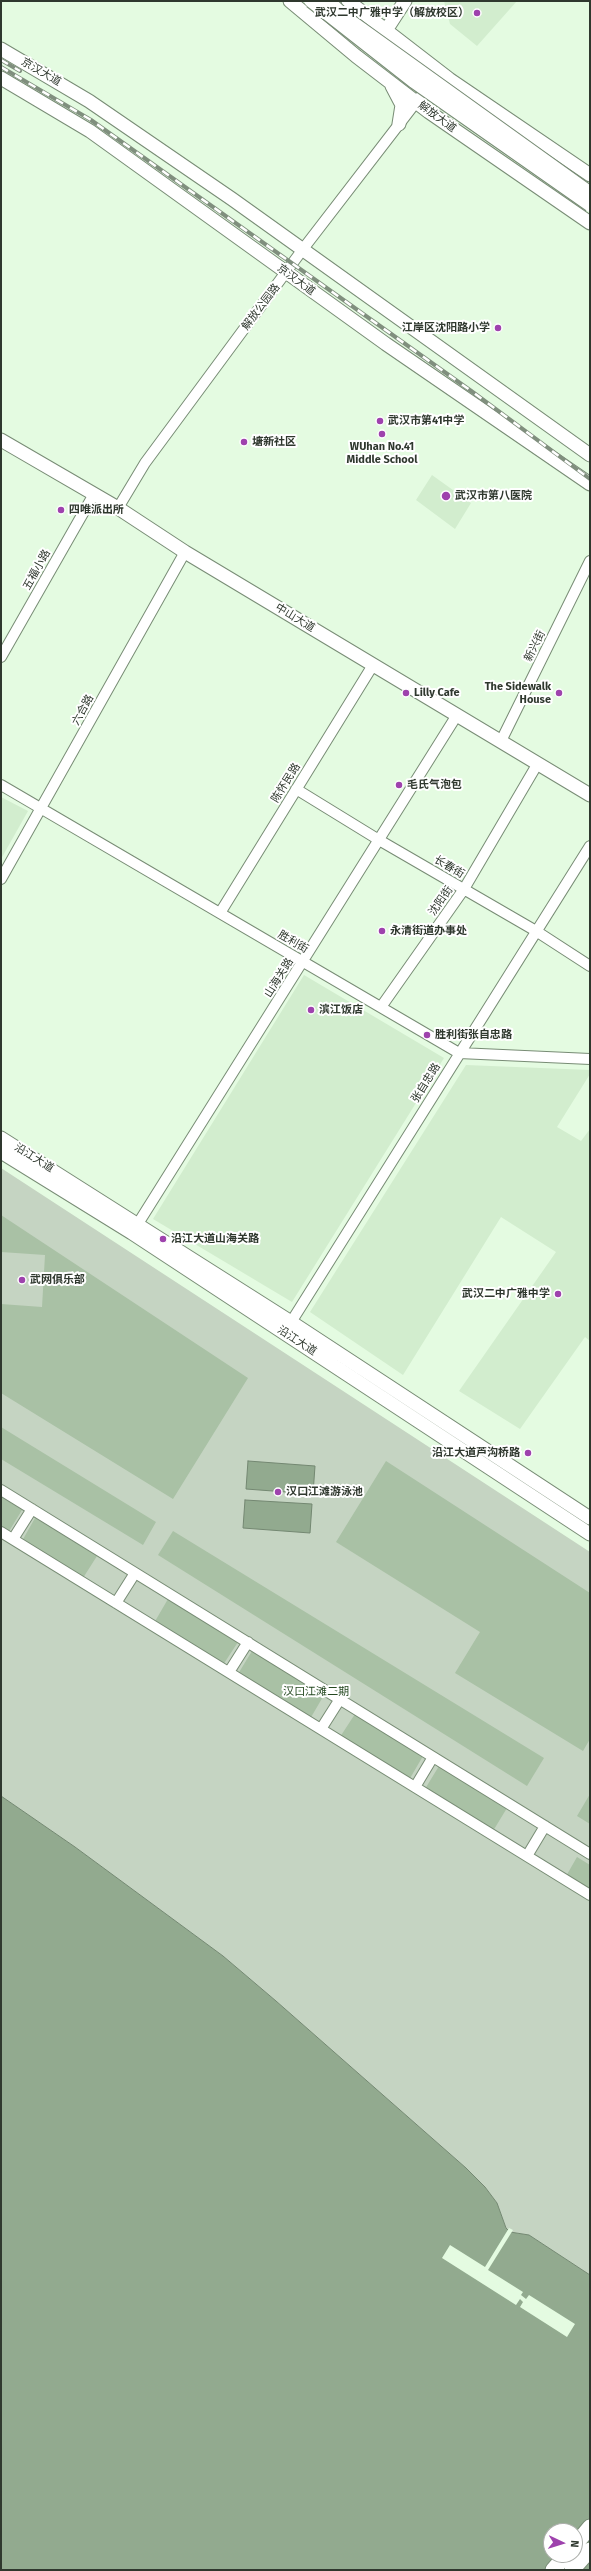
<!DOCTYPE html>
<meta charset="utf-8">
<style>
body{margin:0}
#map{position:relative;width:591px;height:2571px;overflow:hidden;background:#e4fbe1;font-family:"Fira Sans",sans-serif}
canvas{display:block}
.frame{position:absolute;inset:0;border:2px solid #2f382e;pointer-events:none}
.north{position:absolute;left:543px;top:2523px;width:40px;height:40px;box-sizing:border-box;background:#fff;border:1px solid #acafab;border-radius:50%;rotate:94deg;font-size:11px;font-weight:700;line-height:16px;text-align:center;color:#2f382e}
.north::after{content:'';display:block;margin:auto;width:14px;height:18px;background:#9e42ad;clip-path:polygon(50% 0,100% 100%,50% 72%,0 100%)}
</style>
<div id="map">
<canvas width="591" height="2571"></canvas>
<div class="frame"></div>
<div class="north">N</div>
</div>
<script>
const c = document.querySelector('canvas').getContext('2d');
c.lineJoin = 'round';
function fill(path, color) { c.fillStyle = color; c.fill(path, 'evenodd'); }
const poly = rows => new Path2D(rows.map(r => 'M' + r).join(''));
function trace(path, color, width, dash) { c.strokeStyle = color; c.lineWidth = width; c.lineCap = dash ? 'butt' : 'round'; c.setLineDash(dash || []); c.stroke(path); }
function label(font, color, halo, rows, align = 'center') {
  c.font = font + ' "Fira Sans","Noto Sans SC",sans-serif'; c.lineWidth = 4; c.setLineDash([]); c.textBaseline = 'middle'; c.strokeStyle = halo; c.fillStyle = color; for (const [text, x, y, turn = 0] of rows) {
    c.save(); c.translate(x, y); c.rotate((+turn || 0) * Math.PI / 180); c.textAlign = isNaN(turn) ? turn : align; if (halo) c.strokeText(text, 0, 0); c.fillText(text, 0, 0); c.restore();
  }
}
fill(poly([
 [444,1,517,1,477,46,450,24],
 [432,475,471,503,455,529,416,500],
 [1,797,28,811,1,859],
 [304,975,444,1058,292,1302,153,1219],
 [466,1065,590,1070,590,1074,557,1127,581,1141,590,1129,590,1341,585,1337,520,1429,459,1391,556,1252,501,1217,403,1375,310,1312]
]), '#d2edce');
fill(poly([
 [1,1168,590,1552,590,2275,529,2235,510,2232,506,2228,497,2203,485,2187,466,2168,276,2001,223,1956,75,1847,1,1796]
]), '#c5d4c2');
fill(poly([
 [1,1215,248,1378,173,1499,1,1393,1,1304,42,1307,45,1255,1,1252],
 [1,1427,156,1522,143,1545,1,1459],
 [386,1461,590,1593,590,1739,583,1751,455,1673,480,1632,336,1542],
 [1,1497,22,1510,8,1533,1,1528],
 [35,1518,97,1556,83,1578,22,1541],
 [173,1531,544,1758,527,1786,158,1555],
 [168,1599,238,1642,223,1665,154,1623],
 [252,1651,324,1695,310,1719,238,1674],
 [355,1714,423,1756,409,1780,340,1737],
 [439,1766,507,1808,493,1831,425,1789],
 [590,1794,590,1824,577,1816],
 [577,1857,590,1865,590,1893,565,1878]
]), '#a9c1a5');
const water = poly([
 [248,1461,315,1466,313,1494,246,1489,248,1461],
 [245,1500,312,1504,310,1533,243,1528,245,1500],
 [1,1796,75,1847,223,1956,276,2001,466,2168,485,2187,497,2203,506,2228,510,2232,529,2235,590,2275,590,2570,1,2570,1,1796],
 [551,2531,575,2531,575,2555,551,2555,551,2531]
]);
fill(water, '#92aa8f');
trace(water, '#748872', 1);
fill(poly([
 [509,2228,513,2230,488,2270,523,2292,521,2295,526,2299,529,2295,575,2324,567,2337,520,2307,523,2302,520,2299,516,2305,442,2258,450,2245,485,2267]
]), '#e4fbe1');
const minor = poly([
 [118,508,145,463,303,249,430,84],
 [1,657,94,494],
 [501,741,590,561],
 [1,785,459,1053,590,1059],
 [296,789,379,840,536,931,590,966],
 [1,879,185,552],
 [220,913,373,665],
 [381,1007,464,889,538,763],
 [134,1230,457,715],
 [288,1327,590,846],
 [1,1490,590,1854],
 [1,1532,590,1895],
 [13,1539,32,1509],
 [116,1603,135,1573],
 [229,1672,248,1642],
 [321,1729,340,1699],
 [415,1787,433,1757],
 [527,1856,545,1826]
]);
const major = poly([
 [290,1,356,56,429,112,590,223],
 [348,1,449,79,590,175],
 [381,38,405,1],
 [1,49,89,101,232,199,590,455],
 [1,78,90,131,386,344,590,484],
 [392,86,402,105,399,124],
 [1,440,118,508,185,552,590,795],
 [1,1138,291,1322,590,1518],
 [1,1152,132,1233,590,1534]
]);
const highway = poly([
 [575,2545,590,2527],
 [553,2570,566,2555],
 [572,2570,590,2550]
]);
trace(minor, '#788c75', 12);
trace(major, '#788c75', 15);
trace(highway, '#788c75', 17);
trace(minor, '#fff', 10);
trace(major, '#fff', 13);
trace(highway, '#fff', 15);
const rail = poly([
 [1,60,20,71],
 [1,67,91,120,474,393,590,479]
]);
trace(rail, '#808f7e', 4);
trace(rail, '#fff', 2.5, [8]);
const majorBridge = poly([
 [311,1,413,81,590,205],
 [328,1,349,20,590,193]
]);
trace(majorBridge, '#788c75', 15, []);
trace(majorBridge, '#fff', 13);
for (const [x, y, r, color] of [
 [477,13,4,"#9e42ad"],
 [498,328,4,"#9e42ad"],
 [380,421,4,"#9e42ad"],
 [382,434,4,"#9e42ad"],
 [244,442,4,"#9e42ad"],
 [446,496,5,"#9e42ad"],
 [61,510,4,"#9e42ad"],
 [406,693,4,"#9e42ad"],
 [559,693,4,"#9e42ad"],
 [399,785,4,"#9e42ad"],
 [382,931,4,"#9e42ad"],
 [311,1010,4,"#9e42ad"],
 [427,1035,4,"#9e42ad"],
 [163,1239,4,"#9e42ad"],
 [22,1280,4,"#9e42ad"],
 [558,1294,4,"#9e42ad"],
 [528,1453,4,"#9e42ad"],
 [278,1492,4,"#9e42ad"]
]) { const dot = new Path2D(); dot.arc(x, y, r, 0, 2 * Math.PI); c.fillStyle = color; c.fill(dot); trace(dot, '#fff', 1.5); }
label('bold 11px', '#2f382e', '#fff', [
 ["武汉二中广雅中学（解放校区）",469,13,"right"],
 ["江岸区沈阳路小学",490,328,"right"],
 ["武汉市第41中学",388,421],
 ["塘新社区",252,442],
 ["WUhan No.41",382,447,"center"],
 ["Middle School",382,460,"center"],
 ["武汉市第八医院",455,496],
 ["四唯派出所",69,510],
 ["The Sidewalk",551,687,"right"],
 ["House",551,700,"right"],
 ["Lilly Cafe",414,693],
 ["毛氏气泡包",407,785],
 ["永清街道办事处",390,931],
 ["滨江饭店",319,1010],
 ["胜利街张自忠路",435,1035],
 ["沿江大道山海关路",171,1239],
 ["武网俱乐部",30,1280],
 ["武汉二中广雅中学",550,1294,"right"],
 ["沿江大道芦沟桥路",520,1453,"right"],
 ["汉口江滩游泳池",286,1492]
], 'left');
label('11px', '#2f382e', '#fff', [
 ["京汉大道",41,72,30],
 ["解放大道",437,117,36],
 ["京汉大道",296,280,36],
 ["解放公园路",261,307,-53],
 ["五福小路",37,570,-61],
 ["中山大道",295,618,31],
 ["新兴街",535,646,-64],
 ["六合路",83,710,-61],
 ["陈怀民路",286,783,-58],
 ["长春街",449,867,30],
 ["沈阳街",441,901,-55],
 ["胜利街",293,942,30],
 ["山海关路",279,978,-58],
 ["张自忠路",426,1083,-58],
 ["沿江大道",34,1158,32],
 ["沿江大道",297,1341,33]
]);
label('11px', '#244820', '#fff', [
 ["汉口江滩二期",316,1692]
]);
</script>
